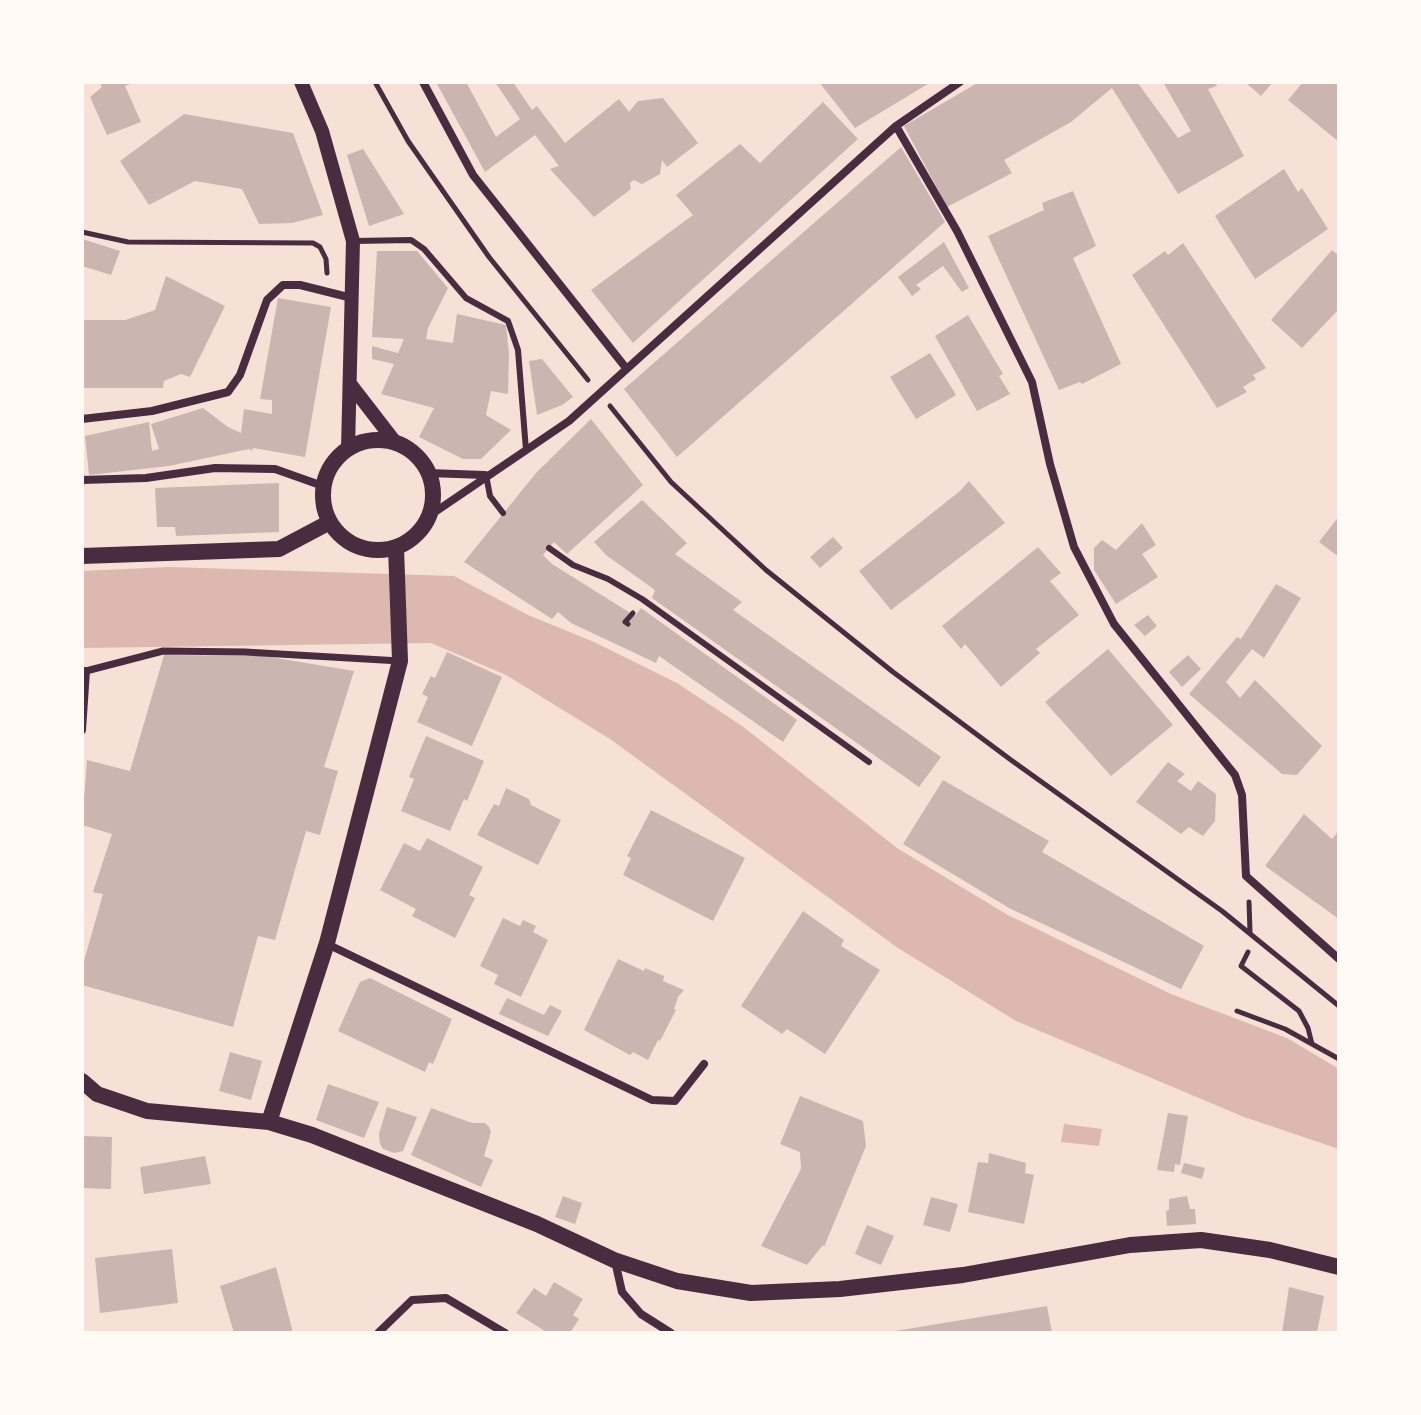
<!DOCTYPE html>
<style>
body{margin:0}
#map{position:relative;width:1421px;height:1415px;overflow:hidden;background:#f7e1d7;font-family:Mulish,sans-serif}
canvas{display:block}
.frame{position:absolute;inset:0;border:84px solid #fffaf5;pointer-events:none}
</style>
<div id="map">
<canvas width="1421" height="1415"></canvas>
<div class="frame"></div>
</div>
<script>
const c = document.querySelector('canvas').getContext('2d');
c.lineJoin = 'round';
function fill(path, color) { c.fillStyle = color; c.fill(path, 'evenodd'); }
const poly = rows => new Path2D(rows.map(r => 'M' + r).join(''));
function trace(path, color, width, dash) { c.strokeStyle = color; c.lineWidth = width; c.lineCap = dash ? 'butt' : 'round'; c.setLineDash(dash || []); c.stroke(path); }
fill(poly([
 [169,567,454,576,528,615,594,642,677,683,742,726,897,848,1006,914,1171,994,1287,1038,1339,1069,1339,1149,1244,1117,1016,1021,898,948,610,739,506,675,431,643,82,648,82,571],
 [1064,1124,1102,1129,1099,1146,1061,1142]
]), '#dcb8b0');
fill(poly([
 [99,82,135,82,125,86,141,122,107,135,90,97,102,87],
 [436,82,466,82,496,137,520,119,495,82,513,82,532,110,537,106,565,143,619,99,629,112,638,101,663,98,698,143,667,167,662,160,660,174,642,184,634,180,630,183,631,189,594,217,550,169,559,166,535,135,485,172],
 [819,82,931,82,855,128],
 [979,82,1137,82,1178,138,1191,131,1163,82,1215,82,1217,86,1208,89,1244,156,1178,194,1112,88,1071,122,1004,160,1012,173,947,207,904,126],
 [1245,82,1273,82,1261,96],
 [1303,82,1339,82,1339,142,1288,100],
 [823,102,858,139,633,343,591,290,693,215,676,195,740,144,760,163],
 [184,114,293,133,323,215,292,223,259,224,242,189,195,181,149,205,120,161],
 [901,147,945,222,677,457,624,389],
 [363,149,404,214,369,226,347,155],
 [1284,169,1298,192,1302,188,1328,229,1255,279,1215,216],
 [1073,191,1096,246,1073,258,1121,364,1082,384,1080,382,1059,390,988,236,1044,210,1042,203],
 [82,239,120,251,111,275,82,266],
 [944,242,969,288,962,292,943,266,916,285,921,289,912,296,898,277],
 [1183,243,1266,368,1253,375,1256,379,1243,387,1247,392,1217,408,1132,275,1165,251,1168,255],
 [1332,250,1339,256,1339,309,1302,348,1271,320],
 [377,251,417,251,448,288,428,328,426,339,453,343,457,314,506,325,509,354,508,394,491,391,486,415,511,430,481,459,463,459,419,437,434,408,381,394,394,364,372,359,372,346,398,353,404,339,372,337],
 [166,276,225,306,190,377,181,374,164,381,163,388,82,388,82,320,125,320,155,310],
 [278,298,331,307,305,457,253,448,252,451,249,449,169,466,89,475,85,436,149,422,152,451,159,449,151,424,203,408,228,427,241,433,244,409,272,414,272,400,260,399],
 [968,315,1003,374,999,376,1010,394,977,411,935,336],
 [930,353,956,395,916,419,890,377],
 [542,359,573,397,562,405,537,415,529,361],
 [591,419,643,485,567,554,554,542,543,555,552,564,635,616,641,608,797,720,783,742,659,656,656,663,571,623,558,612,552,619,464,562,536,473],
 [969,481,1005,523,891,610,859,571,960,491],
 [279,483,279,532,176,536,175,527,157,527,155,488],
 [642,500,687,543,675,554,742,602,733,610,941,757,919,787,652,598,655,590,606,555,594,542],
 [1339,516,1339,557,1319,542],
 [1142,523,1156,545,1142,554,1158,577,1116,604,1094,570,1094,548,1102,540,1116,550],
 [833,537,843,548,820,568,810,557],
 [1038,547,1061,573,1050,581,1079,615,1036,649,1040,653,1001,687,965,644,961,649,942,626],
 [1276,584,1301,598,1264,658,1252,649,1226,682,1240,698,1255,680,1322,746,1297,775,1282,774,1189,694,1237,637,1241,639],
 [1148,615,1157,626,1145,636,1134,625],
 [1108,649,1173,725,1111,776,1045,702],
 [447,652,502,677,472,746,417,722,428,697,422,694,431,676,435,678],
 [164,655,264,656,354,671,324,767,338,771,320,835,306,831,275,940,258,936,233,1027,82,985,82,968,103,894,93,892,112,834,82,825,87,760,130,771],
 [1188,655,1201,669,1182,687,1169,672],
 [426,736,484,761,467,801,464,799,450,831,401,811,414,779,409,777],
 [1168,762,1185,774,1177,781,1191,791,1198,781,1216,794,1215,821,1203,836,1189,827,1181,834,1136,802],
 [943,780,1049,841,1042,852,1204,946,1181,989,1009,908,903,844],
 [506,788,529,799,531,805,561,820,538,865,477,835,494,804,499,806],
 [651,810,745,858,713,921,623,875,631,858,627,856],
 [1304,814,1332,839,1339,830,1339,919,1265,866],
 [427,838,483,867,469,895,475,898,455,938,412,916,416,909,380,890,404,843,420,851],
 [803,911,844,940,841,946,880,970,825,1054,787,1029,782,1034,741,1006],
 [503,918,520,926,523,920,536,926,533,932,548,940,521,997,494,984,498,975,480,966],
 [618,959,644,971,645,968,664,976,663,981,684,990,678,997,674,1009,676,1010,660,1041,658,1040,648,1060,633,1052,630,1055,584,1030],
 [370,978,452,1019,433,1064,429,1062,425,1072,338,1031,360,982],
 [507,998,544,1015,550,1005,562,1011,548,1036,499,1014],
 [230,1052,262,1061,251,1100,219,1091],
 [328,1084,379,1102,364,1138,316,1120],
 [800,1096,863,1121,866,1146,824,1247,823,1245,807,1265,761,1246,801,1169,800,1152,780,1144],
 [387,1107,417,1117,403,1151,394,1153,383,1149,380,1144,379,1134],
 [431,1108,472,1123,485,1123,489,1127,491,1132,484,1156,493,1160,481,1187,411,1155],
 [1168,1113,1188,1116,1180,1165,1175,1164,1174,1172,1157,1170],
 [82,1136,112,1137,111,1189,82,1188],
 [989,1153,1026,1163,1025,1173,1034,1175,1024,1224,968,1212,978,1162,988,1163],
 [205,1156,211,1184,144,1194,140,1167],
 [1184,1163,1205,1168,1202,1179,1181,1173],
 [563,1196,582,1203,575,1224,555,1217],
 [1187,1196,1190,1209,1195,1209,1196,1224,1167,1226,1166,1211,1169,1210,1169,1199],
 [931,1197,958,1204,950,1232,923,1225],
 [867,1225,894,1236,881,1265,855,1254],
 [172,1249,178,1303,100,1313,95,1258],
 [276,1267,293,1333,234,1333,220,1286],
 [554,1282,583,1299,573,1315,579,1319,570,1333,548,1333,516,1313,534,1288,546,1296],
 [1289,1287,1324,1296,1317,1333,1282,1333],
 [1047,1306,1052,1333,896,1333,895,1331]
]), '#ccb4b1');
trace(poly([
 [375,82,408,141,489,257,588,380],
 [82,232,128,242,313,243,320,247,326,259,327,273],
 [610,406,671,482,766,570,893,672,1011,760,1222,911,1339,1006],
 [628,624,625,622,633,613],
 [1249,902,1250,932],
 [1248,952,1241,966,1299,1011,1308,1028,1312,1044],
 [1237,1011,1285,1029,1339,1059]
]), '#4a2c40', 5);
trace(poly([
 [354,241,411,240,424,249,466,298,508,321,518,350,526,450],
 [486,475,490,496,503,513],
 [549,548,573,565,608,579,642,599,869,762]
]), '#4a2c40', 6);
trace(poly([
 [86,671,163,651,245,652,400,661]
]), '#4a2c40', 7);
trace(poly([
 [423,82,473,175,626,368],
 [896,126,957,231,1032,382,1050,464,1074,547,1114,624,1235,775,1242,795,1246,876,1339,959],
 [82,419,152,411,228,392,240,375,267,300,283,285,300,285,352,298],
 [428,473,485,475],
 [82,480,146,478,215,468,275,469,323,486],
 [429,516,569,421,896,126,960,82],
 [82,730,86,671],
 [327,944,652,1100,675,1101,704,1064],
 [615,1261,622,1292,641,1314,671,1333],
 [378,1333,412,1300,446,1298,505,1333]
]), '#4a2c40', 8);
trace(poly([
 [301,82,322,131,353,241,348,449],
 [351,385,395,442]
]), '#4a2c40', 14);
trace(poly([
 '323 495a55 55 0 1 1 110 0a55 55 0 1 1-110 0Z',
 [82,556,279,549,330,522],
 [82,1081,97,1094,147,1111,269,1122,312,1135,537,1224,614,1260,677,1281,751,1293,840,1289,963,1275,1130,1245,1201,1240,1270,1250,1339,1267],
 [269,1122,327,943,400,661,396,547]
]), '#4a2c40', 16);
</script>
